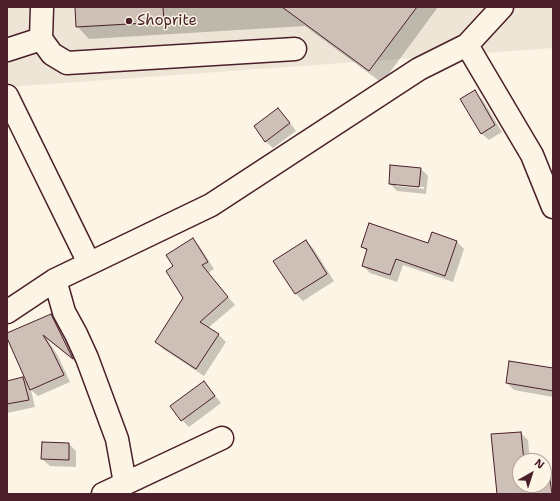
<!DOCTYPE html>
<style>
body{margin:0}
#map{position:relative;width:560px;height:501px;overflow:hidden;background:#fcf5e5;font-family:"Shantell Sans",sans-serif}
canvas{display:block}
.frame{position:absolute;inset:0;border:8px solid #4a1f2b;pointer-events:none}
.north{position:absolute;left:512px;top:453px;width:40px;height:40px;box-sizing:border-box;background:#fcf5e5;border:1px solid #b59f9b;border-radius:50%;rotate:39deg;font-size:11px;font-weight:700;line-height:16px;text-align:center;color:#4a1f2b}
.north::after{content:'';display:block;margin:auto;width:14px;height:18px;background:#4a1f2b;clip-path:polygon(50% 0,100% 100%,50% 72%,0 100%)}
</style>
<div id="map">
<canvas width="560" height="501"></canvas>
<div class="frame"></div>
<div class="north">N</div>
</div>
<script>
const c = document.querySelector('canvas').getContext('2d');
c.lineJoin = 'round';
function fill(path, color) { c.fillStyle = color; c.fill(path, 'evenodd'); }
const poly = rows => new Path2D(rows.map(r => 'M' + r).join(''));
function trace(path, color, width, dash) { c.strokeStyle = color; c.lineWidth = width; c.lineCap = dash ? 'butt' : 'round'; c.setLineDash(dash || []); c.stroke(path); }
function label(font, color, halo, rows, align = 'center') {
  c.font = font + ' "Shantell Sans",sans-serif'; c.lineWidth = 3; c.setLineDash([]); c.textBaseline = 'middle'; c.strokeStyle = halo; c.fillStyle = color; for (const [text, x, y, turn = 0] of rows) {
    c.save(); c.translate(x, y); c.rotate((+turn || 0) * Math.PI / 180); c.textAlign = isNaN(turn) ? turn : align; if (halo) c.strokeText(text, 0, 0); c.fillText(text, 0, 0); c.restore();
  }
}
fill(poly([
 [7,7,553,7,553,48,7,87]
]), '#eee5d7');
fill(poly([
 [76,7,438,7,382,83,305,26,89,39,77,26],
 [474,92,482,99,502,132,489,140,481,133],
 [278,109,285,116,296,131,273,148,265,141],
 [421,169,428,176,426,194,397,191,390,184],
 [396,184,424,187,424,189,396,186],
 [193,239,200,247,214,269,208,273,235,305,208,328,219,335,226,342,204,376,163,349,156,342,184,298,175,267],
 [306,241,313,248,334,281,303,301,296,294,275,261],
 [457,242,464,249,453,282,403,265,397,282,370,273,363,266,368,252,362,247,428,245],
 [51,315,58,322,78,364,47,339,58,356,70,382,38,396,31,390,35,407,7,413,7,382,23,378,28,383,7,334],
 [553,370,553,397,514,390,507,383],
 [204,382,221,403,189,427,182,420],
 [521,433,528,440,530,461,520,461,520,472,495,466],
 [69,444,76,451,76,467,50,466,42,459],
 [544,467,548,467,553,472,553,494,524,494,523,485,544,485]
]), '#0003');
const building = poly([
 [75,7,163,7,164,22,76,27,75,7],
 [282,7,417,7,369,71,282,7],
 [475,90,495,125,481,134,460,99,475,90],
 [278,108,290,123,265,142,254,126,278,108],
 [390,165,421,168,419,187,389,184,390,165],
 [369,223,428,243,432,232,457,241,445,276,396,259,390,275,362,266,367,249,361,247,369,223],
 [193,238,208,262,202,265,228,297,200,322,219,334,196,369,155,342,183,298,166,271,173,266,166,255,193,238],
 [306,240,327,274,295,294,273,261,306,240],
 [51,314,73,359,43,335,51,348,64,375,30,390,7,338,7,333,51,314],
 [509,361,553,368,553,391,506,383,509,361],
 [23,377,29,400,7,404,7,381,23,377],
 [204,381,215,396,181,421,170,406,204,381],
 [521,432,524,461,520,461,520,485,544,485,544,466,548,466,552,494,497,494,491,434,521,432],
 [42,442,69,443,69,460,41,459,42,442]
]);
fill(building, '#cfc0b7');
trace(building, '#4a1f2b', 1);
const minor = poly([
 [42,7,41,39,52,54,67,63,295,49],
 [467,45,532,155,553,207],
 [7,50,41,39],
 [7,96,89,263],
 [55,280,64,312,76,334,87,358,117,439,125,483],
 [7,312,55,280,211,205,419,69,467,45,502,7],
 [103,494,222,438]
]);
trace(minor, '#4a1f2b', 25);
trace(minor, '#fcf5e5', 22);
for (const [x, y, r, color] of [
 [129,21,4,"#4a1f2b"]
]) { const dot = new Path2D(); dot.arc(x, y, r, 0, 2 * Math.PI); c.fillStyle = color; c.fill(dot); trace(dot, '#fcf5e5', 1.5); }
label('15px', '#4a1f2b', '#fcf5e5', [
 ["Shoprite",137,21]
], 'left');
</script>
